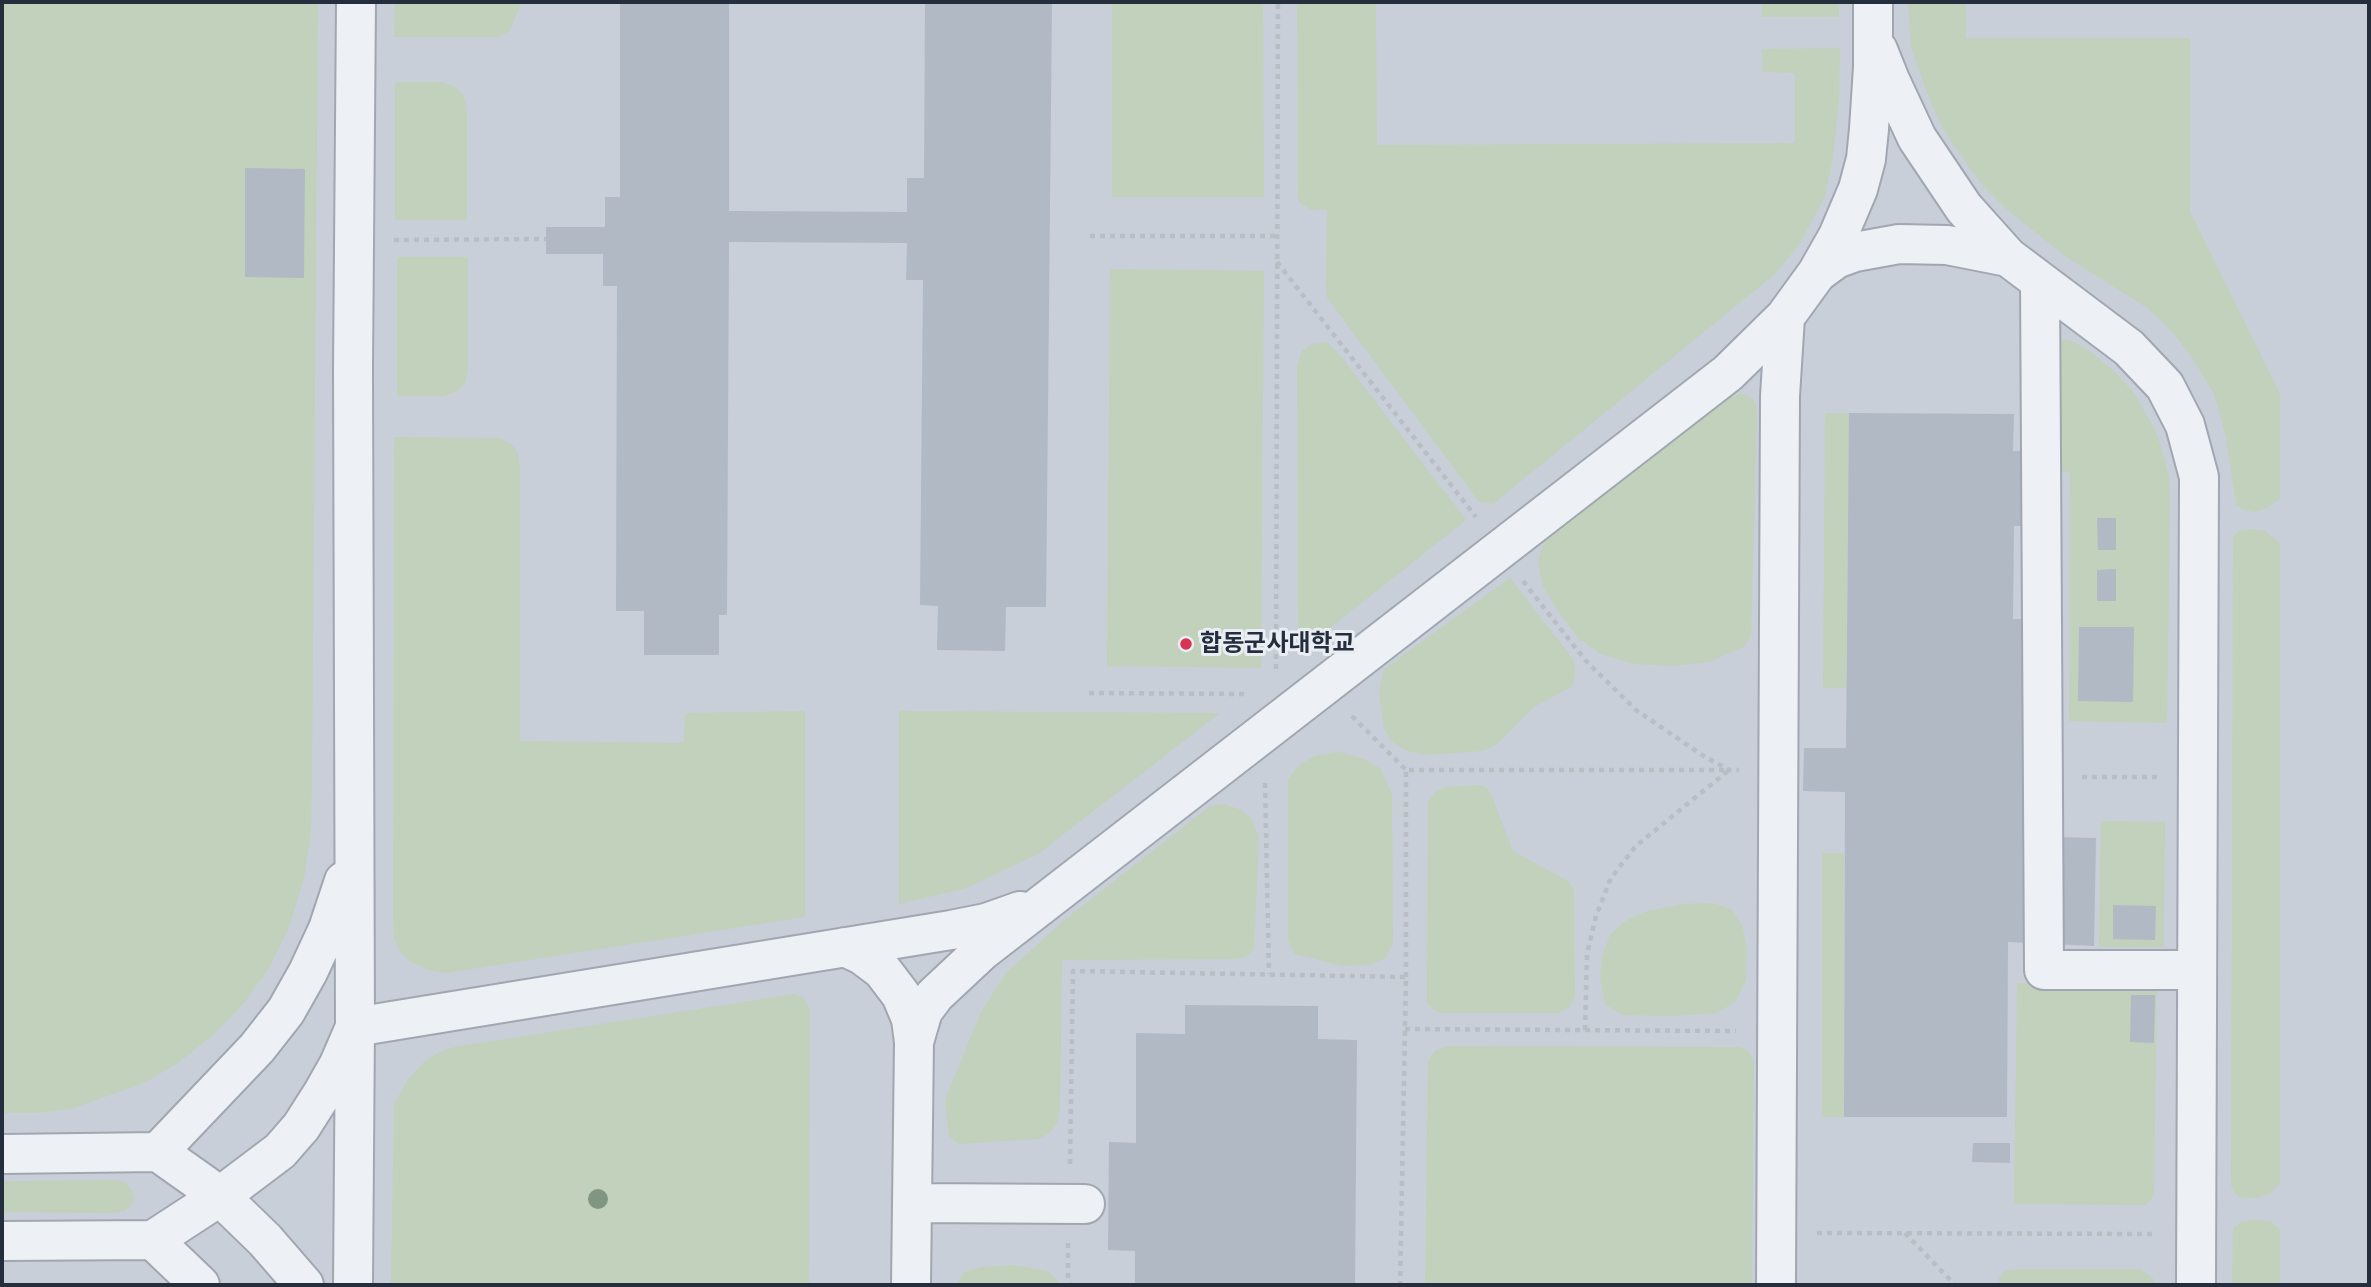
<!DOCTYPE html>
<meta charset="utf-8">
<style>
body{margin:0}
#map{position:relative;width:2371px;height:1287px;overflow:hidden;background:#dae0e6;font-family:"Work Sans",sans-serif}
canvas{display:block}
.frame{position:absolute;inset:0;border:4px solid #242e3d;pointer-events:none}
</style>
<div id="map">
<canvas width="2371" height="1287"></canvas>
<div class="frame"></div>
</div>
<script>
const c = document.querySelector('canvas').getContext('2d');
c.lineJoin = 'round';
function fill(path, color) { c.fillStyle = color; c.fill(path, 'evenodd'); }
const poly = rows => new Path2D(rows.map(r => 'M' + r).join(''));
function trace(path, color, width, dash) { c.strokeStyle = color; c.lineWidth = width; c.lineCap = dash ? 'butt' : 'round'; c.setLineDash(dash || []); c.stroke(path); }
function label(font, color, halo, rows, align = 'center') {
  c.font = font + ' "Work Sans","Noto Sans KR",sans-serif'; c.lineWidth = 6; c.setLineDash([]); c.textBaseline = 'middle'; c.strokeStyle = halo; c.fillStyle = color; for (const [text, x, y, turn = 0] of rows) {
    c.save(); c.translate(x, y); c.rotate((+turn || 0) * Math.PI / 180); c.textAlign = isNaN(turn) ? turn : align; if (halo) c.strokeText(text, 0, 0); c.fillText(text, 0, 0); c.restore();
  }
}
fill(poly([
 [2,2,2369,2,2369,1285,2,1285]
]), '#c8cfd9');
fill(poly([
 [2,2,318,2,312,773,311,832,304,879,288,930,269,968,244,1003,214,1034,178,1063,144,1083,71,1109,37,1113,2,1113],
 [395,2,521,2,510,31,498,37,394,37],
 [1112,2,1263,2,1264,197,1112,197],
 [1297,2,1376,2,1377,145,1795,143,1795,73,1763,72,1762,49,1840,48,1839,100,1833,157,1825,196,1800,243,1775,274,1493,504,1479,502,1326,296,1327,210,1311,210,1298,201],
 [1762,2,1839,2,1839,17,1762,17],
 [1908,2,1966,2,1966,38,2190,38,2190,211,2280,394,2280,499,2267,508,2256,512,2243,510,2236,505,2226,436,2214,394,2193,359,2175,335,2149,309,2068,258,2006,209,1983,186,1952,143,1940,123,1929,98,1911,48],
 [395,82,442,82,456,87,463,95,467,109,467,220,395,220],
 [397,257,468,257,468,369,465,383,457,391,444,396,397,396],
 [1110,269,1264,271,1261,668,1107,666],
 [2064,340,2072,341,2091,352,2117,374,2135,395,2154,428,2162,449,2169,477,2170,500,2167,723,2069,721,2070,472,2053,472,2057,344],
 [1327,342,1339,354,1466,520,1320,636,1306,639,1298,629,1297,366,1302,351,1312,344],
 [1741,393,1751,397,1756,405,1757,416,1751,635,1744,647,1709,662,1673,666,1633,664,1601,654,1579,639,1555,607,1542,584,1538,562,1543,545,1551,534,1729,398],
 [1825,413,1849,413,1846,688,1823,688],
 [394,437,500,438,511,444,518,453,520,467,520,741,684,743,685,713,805,711,805,917,446,973,428,970,409,961,399,950,394,938,393,919],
 [2253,529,2265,531,2280,543,2280,1183,2270,1194,2255,1198,2243,1198,2235,1194,2231,1186,2233,537,2239,531],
 [1510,578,1572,658,1575,666,1575,678,1571,687,1534,707,1496,745,1483,751,1423,755,1405,750,1391,741,1384,728,1379,692,1384,669],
 [899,711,1220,713,1038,854,967,888,899,904],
 [1339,752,1364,759,1381,769,1392,795,1393,943,1386,958,1369,965,1344,966,1295,954,1288,940,1288,780,1297,767,1314,756],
 [1479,785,1486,787,1491,794,1513,851,1568,881,1574,890,1575,996,1570,1007,1558,1013,1443,1013,1435,1011,1427,1003,1428,802,1435,792,1445,787],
 [1224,804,1239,809,1251,818,1259,837,1254,949,1246,957,1233,959,1062,960,1060,1110,1057,1124,1049,1133,1039,1139,958,1144,949,1136,945,1100,981,1012,1006,973,1063,921,1210,806],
 [2101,821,2165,822,2164,947,2099,947],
 [1822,853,1844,853,1844,1117,1822,1117],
 [1712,903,1731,909,1742,925,1747,950,1746,980,1736,1001,1717,1013,1673,1016,1622,1015,1605,1004,1600,978,1602,956,1610,935,1624,922,1644,912,1683,904],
 [2017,983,2157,985,2154,1195,2146,1205,2014,1204],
 [794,994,803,997,810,1009,809,1285,391,1285,394,1104,407,1081,424,1062,437,1053,454,1047],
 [1447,1046,1739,1047,1747,1050,1754,1061,1752,1285,1425,1285,1428,1061,1435,1051],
 [116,1180,125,1182,132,1190,134,1199,131,1206,124,1211,114,1213,2,1212,2,1181],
 [2255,1220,2270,1221,2280,1229,2280,1285,2232,1285,2233,1228,2241,1222],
 [1014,1265,1047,1271,1058,1280,1060,1285,955,1285,964,1272,982,1267],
 [2019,1269,2140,1269,2152,1277,2155,1285,2000,1285,1998,1279,2004,1271]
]), '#c1d1bb');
fill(poly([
 [620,2,729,2,729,211,907,212,907,178,924,178,925,2,1052,2,1046,607,1006,607,1005,651,937,650,938,606,920,605,923,280,906,280,907,243,729,242,727,615,719,615,719,655,644,655,644,611,616,611,617,286,603,286,603,254,546,254,546,227,605,227,605,197,620,197],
 [245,168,305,169,304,278,245,277],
 [1849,413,2014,414,2013,451,2034,451,2033,526,2014,526,2013,619,2035,619,2055,837,2096,838,2094,946,2008,942,2007,1117,1844,1117,1845,792,1803,791,1804,748,1846,748],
 [2097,518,2116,518,2116,550,2098,550],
 [2116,569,2116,601,2097,601,2097,570],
 [2079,627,2134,627,2133,702,2078,701],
 [2113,905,2156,906,2155,940,2113,939],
 [2131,995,2155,995,2154,1043,2130,1042],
 [1185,1005,1318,1006,1318,1039,1357,1040,1355,1285,1135,1285,1135,1251,1108,1250,1109,1142,1136,1143,1136,1033,1185,1034],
 [1973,1143,2010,1143,2010,1163,1972,1162]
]), '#b1b9c4');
const minor = poly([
 [1878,50,1890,80,1917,138,1964,208,2008,257,2129,348,2165,386,2185,425,2199,477,2196,1285],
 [1817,273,1836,259,1855,252,1899,244,1947,245,2008,257],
 [2040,281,2044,970,2196,970],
 [845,947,862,955,882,970,901,995,911,1019,914,1042,911,1285],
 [914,1042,923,1011,935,995,982,951,1728,373,1785,317,1817,273,1838,236,1858,189,1866,159,1869,129,1873,67,1873,2],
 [158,1152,257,1048,286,1011,308,972,328,929,344,881],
 [2,1154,158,1152,206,1186,232,1208,265,1240,304,1285],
 [912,1203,1085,1204],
 [153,1240,200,1285],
 [2,1241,153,1240,219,1197,280,1151,301,1127,322,1094,339,1064,355,1027,951,930,986,923,1020,911],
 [353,1285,355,1027,353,368,356,2],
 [1776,1285,1780,396,1785,317]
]);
trace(minor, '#a0a7b0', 42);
trace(poly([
 [1090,236,1278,236],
 [394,240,546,239],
 [1277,262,1476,517],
 [1523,581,1586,661,1636,710,1702,755,1729,770,1739,770],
 [1276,669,1278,2],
 [1089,693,1245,694],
 [1352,716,1406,770],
 [2082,777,2157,777],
 [1265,783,1269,974],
 [1406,977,1406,770,1729,770],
 [1405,1029,1736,1031],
 [1585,1030,1587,954,1596,916,1611,878,1636,846,1729,770],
 [1070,1164,1073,971,1406,977,1400,1285],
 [1817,1233,2154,1234],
 [1905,1233,1955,1285],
 [1068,1243,1068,1276,1070,1285]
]), '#b9bec5', 4.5, [5, 5]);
trace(minor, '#edf0f5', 38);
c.fillStyle = '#819682';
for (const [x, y] of [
 [598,1199]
]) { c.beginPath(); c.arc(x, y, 10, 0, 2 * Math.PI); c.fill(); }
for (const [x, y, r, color] of [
 [1186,644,7,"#d83352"]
]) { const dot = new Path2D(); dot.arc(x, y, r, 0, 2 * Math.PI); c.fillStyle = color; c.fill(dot); trace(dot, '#eaeef4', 2.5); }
label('bold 24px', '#242e3d', '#eaeef4', [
 ["합동군사대학교",1200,644]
], 'left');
</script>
